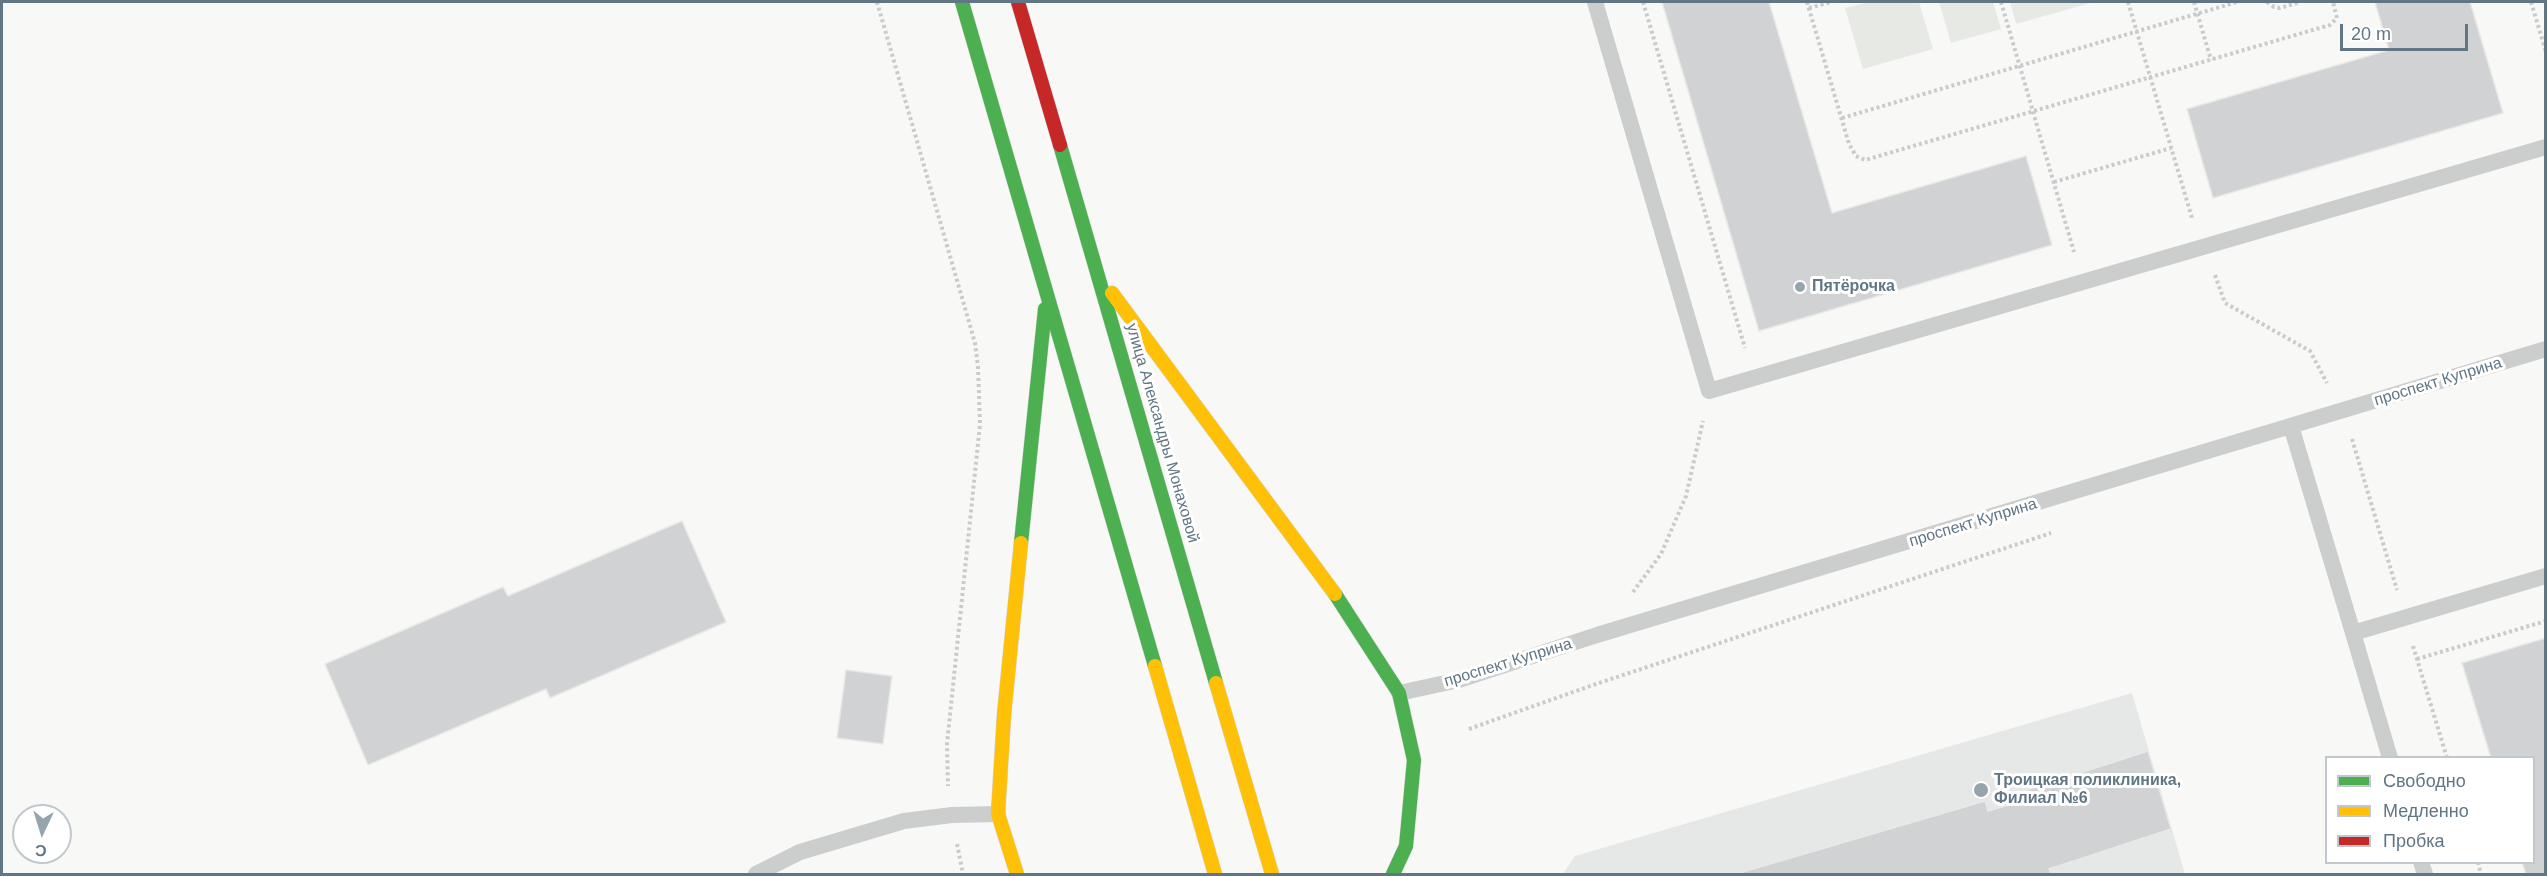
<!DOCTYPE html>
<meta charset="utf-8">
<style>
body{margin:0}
#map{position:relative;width:2547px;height:876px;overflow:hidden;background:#f8f8f7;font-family:Arial,sans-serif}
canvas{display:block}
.frame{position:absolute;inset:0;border:3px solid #617684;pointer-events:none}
.legend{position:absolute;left:2325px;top:756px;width:210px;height:108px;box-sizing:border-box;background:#fff;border:2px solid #c0c8ce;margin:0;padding:8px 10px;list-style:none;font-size:18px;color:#617684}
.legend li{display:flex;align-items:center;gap:12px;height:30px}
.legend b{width:30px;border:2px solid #c0c8ce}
.north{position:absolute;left:12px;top:804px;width:60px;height:60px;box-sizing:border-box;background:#fff;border:2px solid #c0c8ce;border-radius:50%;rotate:184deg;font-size:16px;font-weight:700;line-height:24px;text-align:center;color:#617684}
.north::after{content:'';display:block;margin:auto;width:21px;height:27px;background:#96a4ac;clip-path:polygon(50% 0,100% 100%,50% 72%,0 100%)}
.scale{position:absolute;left:2340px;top:24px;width:128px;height:27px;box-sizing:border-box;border:3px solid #617684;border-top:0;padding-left:8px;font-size:18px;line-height:21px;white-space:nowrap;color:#617684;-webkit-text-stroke:4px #fff;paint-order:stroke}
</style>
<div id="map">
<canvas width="2547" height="876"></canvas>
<div class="frame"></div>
<ul class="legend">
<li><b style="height:8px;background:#4caf50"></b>Свободно</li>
<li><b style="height:8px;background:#ffc107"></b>Медленно</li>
<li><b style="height:8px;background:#c62828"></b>Пробка</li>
</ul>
<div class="north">С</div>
<div class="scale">20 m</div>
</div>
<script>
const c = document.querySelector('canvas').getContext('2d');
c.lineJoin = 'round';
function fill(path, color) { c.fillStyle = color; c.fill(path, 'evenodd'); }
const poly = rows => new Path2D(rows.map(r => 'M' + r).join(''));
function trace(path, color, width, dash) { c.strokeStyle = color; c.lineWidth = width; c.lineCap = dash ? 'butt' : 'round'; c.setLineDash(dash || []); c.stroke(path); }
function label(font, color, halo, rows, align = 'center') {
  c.font = font + ' Arial,sans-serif'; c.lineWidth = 6; c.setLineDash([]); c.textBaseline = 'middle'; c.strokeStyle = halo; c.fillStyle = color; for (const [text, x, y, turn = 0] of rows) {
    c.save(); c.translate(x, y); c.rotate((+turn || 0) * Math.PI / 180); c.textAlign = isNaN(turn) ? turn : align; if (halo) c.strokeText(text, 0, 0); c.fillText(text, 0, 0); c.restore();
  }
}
fill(poly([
 [2132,693,2185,874,1563,874,1575,856]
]), '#e6e8e8');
fill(poly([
 [1870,2,1919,2,1933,49,1863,69,1845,8],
 [1939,2,1993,2,2001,29,1951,43],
 [2010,2,2094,2,2016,24]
]), '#e7eae4');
const building = poly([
 [1662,2,1769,2,1832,213,2026,156,2052,245,1759,331,1662,2],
 [2375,2,2470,2,2503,113,2213,198,2187,109,2389,50,2375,2],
 [682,521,726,622,550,698,546,689,368,765,325,664,503,587,508,596,682,521],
 [2546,638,2546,874,2526,874,2522,862,2534,862,2534,758,2491,758,2462,663,2546,638],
 [846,670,892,676,883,744,837,738,846,670],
 [2148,751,2171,829,2049,869,2051,874,1736,874,1985,801,1988,811,2023,801,2021,792,2148,751]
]);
fill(building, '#d0d2d3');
trace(building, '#e8e8e6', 1.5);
const fast = poly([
 [962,2,1155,666],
 [1060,145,1216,683],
 [1021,543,1045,309],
 [1335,594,1399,693,1414,760,1406,846,1393,874]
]);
const slow = poly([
 [1112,293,1335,594],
 [1155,666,1215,874],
 [1216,683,1272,874],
 [1017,874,998,814,1004,715,1021,543]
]);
const jam = poly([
 [1018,2,1060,145]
]);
trace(fast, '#d5d6d7', 15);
trace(slow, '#d5d6d7', 15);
trace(jam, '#d5d6d7', 15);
trace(poly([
 [877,2,975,343,978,367,980,424,947,744,948,786],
 [1643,2,1745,348],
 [1807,2,1849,144,1856,156,1865,160,2330,25,2337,18,2333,2],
 [2001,2,2074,252],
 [2128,2,2192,218],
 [2194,2,2211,60],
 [2267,2,2274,7,2280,8,2300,2],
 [2531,2,2546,52],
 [1809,8,1831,2],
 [1842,118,2237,2],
 [2054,182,2171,148],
 [2215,275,2225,303,2310,351,2327,383],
 [2352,439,2397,590],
 [1633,592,1661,554,1686,496,1703,421],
 [2413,646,2447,758],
 [2417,659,2546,621],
 [1469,729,1596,684,2051,533],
 [957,844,963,874],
 [2478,862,2481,874]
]), '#cacbcc', 4, [3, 3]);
trace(poly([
 [1595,2,1709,391,2546,147],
 [2291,426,2353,633],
 [1399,693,1459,680,1597,635,2546,349],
 [2390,758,2353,633,2546,576],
 [2421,862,2425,874],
 [756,874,800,852,904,821,952,815,998,814]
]), '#cccece', 16);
trace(fast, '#4caf50', 14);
trace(slow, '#ffc107', 14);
trace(jam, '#c62828', 14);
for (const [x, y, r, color] of [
 [1800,287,6,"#96a4ac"],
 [1981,790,8,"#96a4ac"]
]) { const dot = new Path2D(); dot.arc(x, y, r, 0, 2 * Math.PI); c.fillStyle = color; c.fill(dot); trace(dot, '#fff', 2); }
label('bold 16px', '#617684', '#fff', [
 ["Пятёрочка",1812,287],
 ["Троицкая поликлиника,",1994,781],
 ["Филиал №6",1994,799]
], 'left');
label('16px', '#617684', '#fff', [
 ["проспект Куприна",2438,382,-17],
 ["улица Александры Монаховой",1162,433,74],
 ["проспект Куприна",1973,523,-17],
 ["проспект Куприна",1508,663,-17]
]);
</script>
